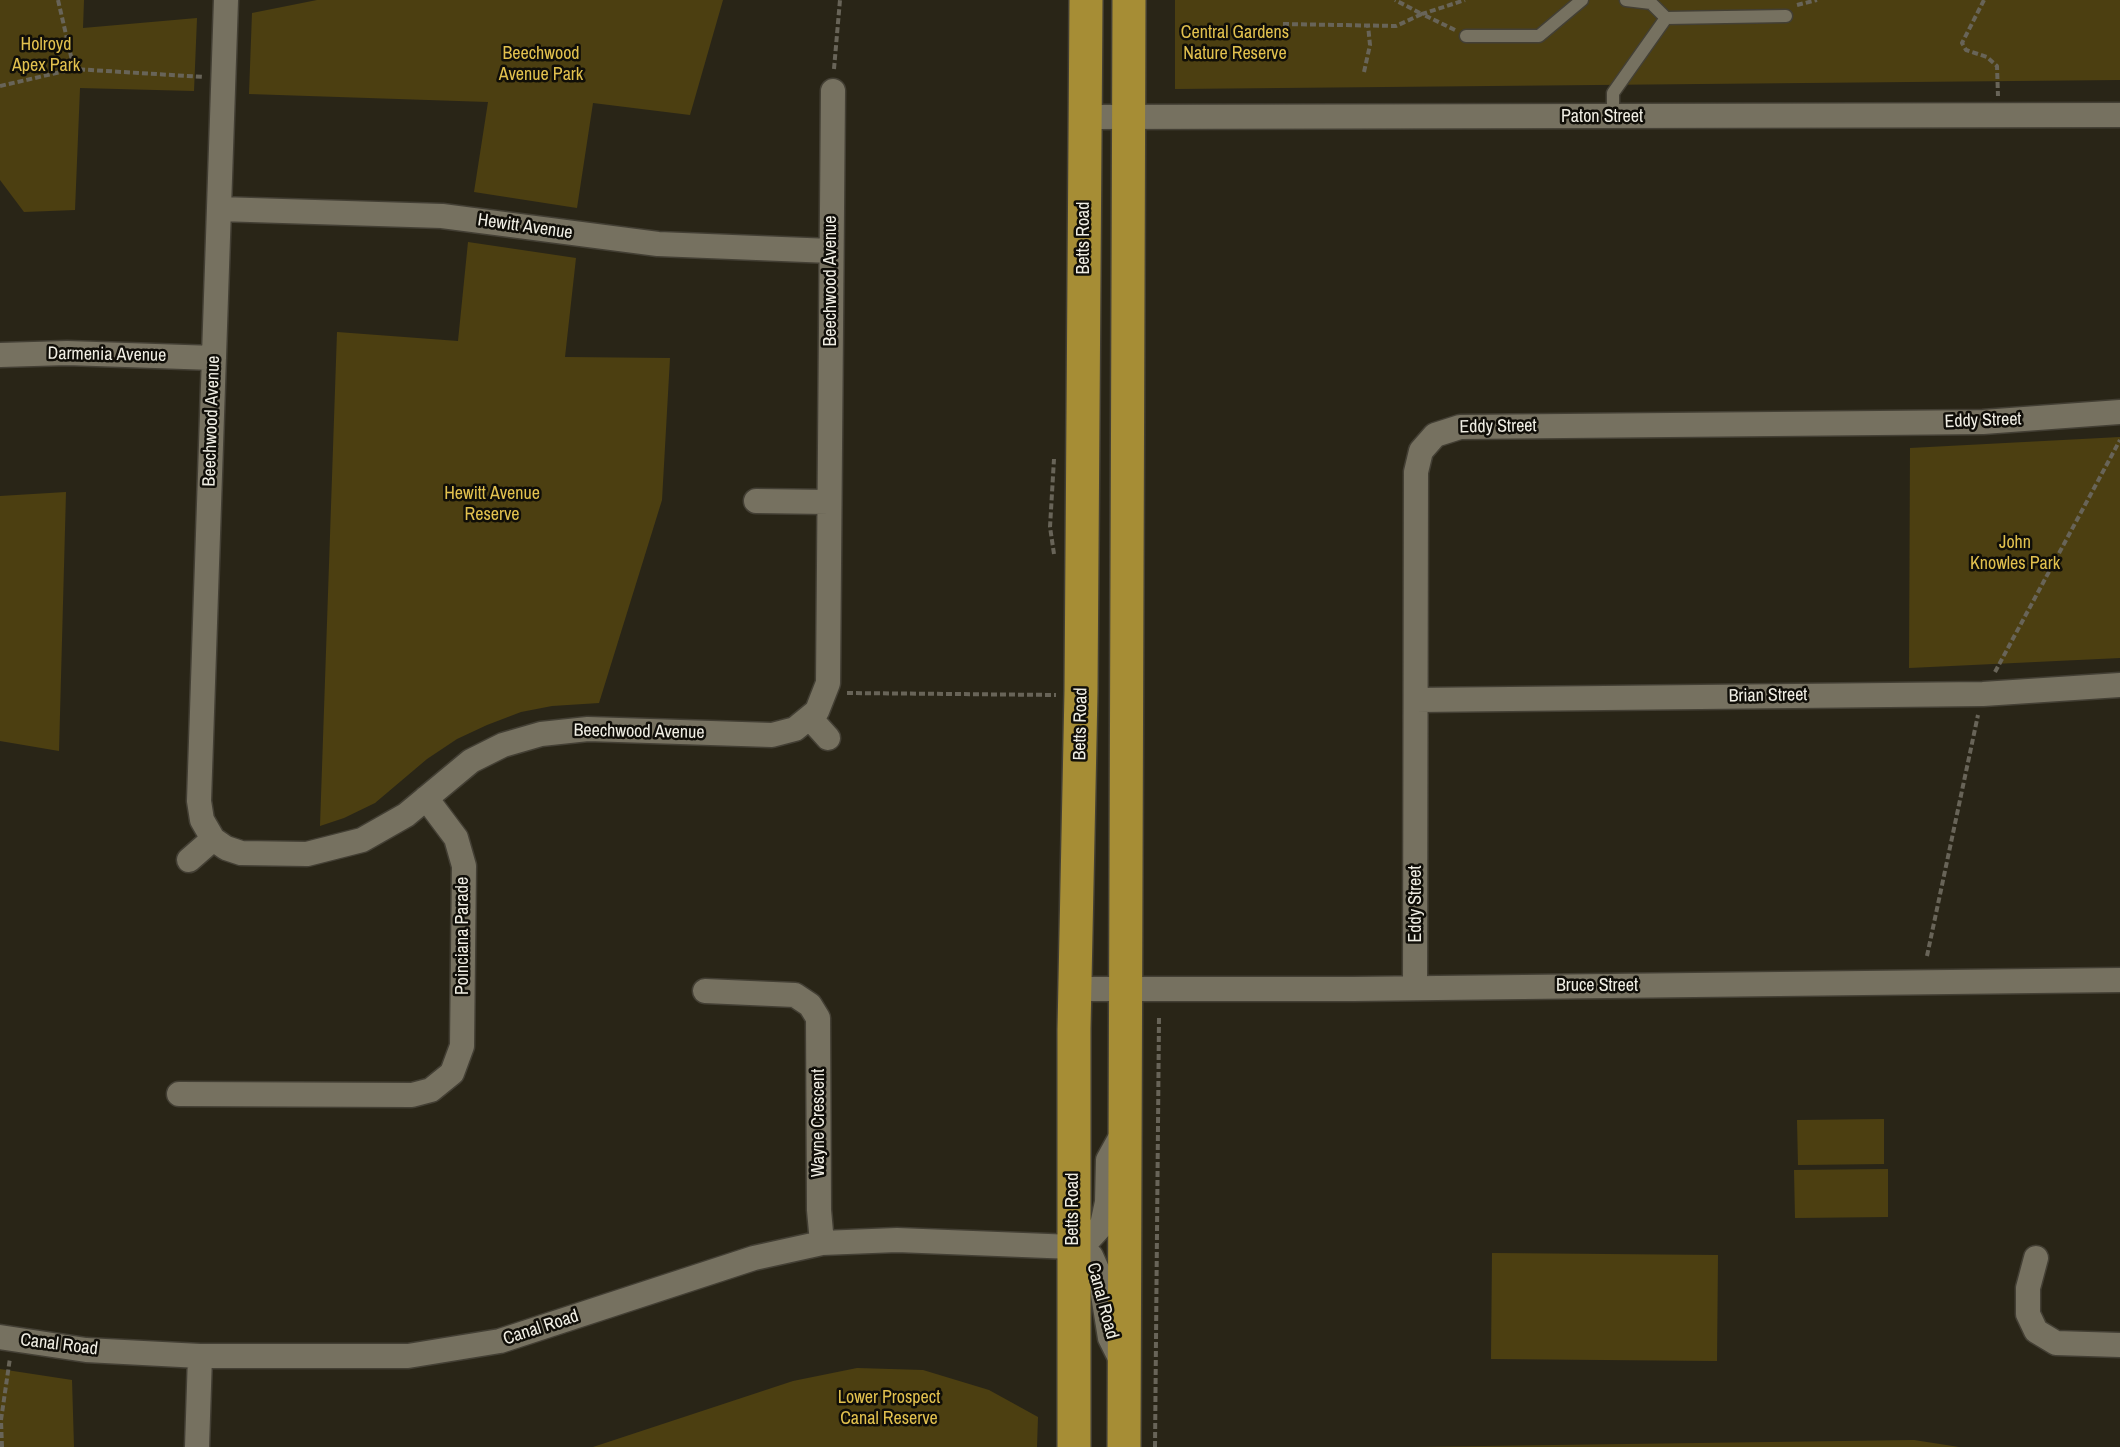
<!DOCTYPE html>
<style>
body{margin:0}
canvas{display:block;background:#292517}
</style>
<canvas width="2120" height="1447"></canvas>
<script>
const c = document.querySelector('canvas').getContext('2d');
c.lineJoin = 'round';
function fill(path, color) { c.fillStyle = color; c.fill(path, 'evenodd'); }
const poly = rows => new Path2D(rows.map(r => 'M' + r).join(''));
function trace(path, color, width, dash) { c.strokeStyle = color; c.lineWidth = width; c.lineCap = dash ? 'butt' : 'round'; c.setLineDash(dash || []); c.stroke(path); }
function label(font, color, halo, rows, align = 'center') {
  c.font = font + ' "Archivo Narrow",sans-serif'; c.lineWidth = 5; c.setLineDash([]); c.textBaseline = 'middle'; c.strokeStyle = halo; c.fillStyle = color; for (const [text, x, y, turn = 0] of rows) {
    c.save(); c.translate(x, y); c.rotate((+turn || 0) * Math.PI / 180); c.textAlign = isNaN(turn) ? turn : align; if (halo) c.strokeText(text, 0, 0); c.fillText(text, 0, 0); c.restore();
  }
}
fill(poly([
 [0,0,84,0,83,28,197,18,194,91,80,88,75,210,24,212,0,180],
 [317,0,723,0,690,115,593,103,577,208,474,192,488,102,249,94,252,13],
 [1175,0,2120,0,2120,80,1175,89],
 [468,242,576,258,565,357,670,358,662,500,599,703,552,706,521,712,487,725,457,739,427,759,375,803,344,818,320,826,337,332,458,341],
 [2120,437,2120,658,1909,668,1910,448],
 [66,492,59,751,0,741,0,496],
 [1884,1119,1884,1164,1798,1165,1797,1120],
 [1888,1169,1888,1217,1795,1218,1794,1170],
 [1492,1253,1718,1255,1717,1361,1491,1359],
 [857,1368,923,1370,989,1390,1038,1417,1037,1447,593,1447,793,1381],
 [0,1369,72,1380,74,1447,0,1447],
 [1914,1440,1959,1447,1411,1447]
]), '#4c3f11');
const lane = poly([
 [1626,0,1651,3,1666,18],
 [1466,36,1539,36,1582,0],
 [1613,117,1613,93,1666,18,1786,16]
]);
const street = poly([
 [226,0,199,801,202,820,213,839,226,848,241,853,307,854,362,840,406,815,471,761,503,745,541,734,588,729,772,735,795,729,817,711,828,683,833,91],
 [1085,117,2120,115],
 [219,209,442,216,658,244,831,251],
 [0,355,67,353,214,358],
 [756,501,829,502],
 [1416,700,1983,694,2120,685],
 [810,718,828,738],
 [189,860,213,839],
 [1415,987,1416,472,1421,451,1435,435,1460,427,1983,422,2120,412],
 [1075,989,1353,989,2120,980],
 [705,991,795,995,810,1005,818,1018,819,1210,822,1243],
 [179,1094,412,1095,431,1090,452,1073,462,1046,464,866,456,838,426,798],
 [1073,1247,1090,1238,1102,1225,1107,1202,1108,1160,1124,1131],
 [2036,1258,2028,1288,2028,1314,2036,1331,2056,1343,2120,1345],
 [0,1337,86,1350,200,1356,408,1356,500,1341,754,1258,822,1243,897,1240,1073,1247,1085,1251,1091,1256,1100,1276,1110,1338,1119,1356],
 [197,1447,200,1356]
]);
const highway = poly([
 [1074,1447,1074,1029,1081,691,1086,0],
 [1124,1447,1129,0]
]);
trace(lane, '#433f34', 15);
trace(street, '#433f34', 27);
trace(highway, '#433f34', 36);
trace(poly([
 [58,0,74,69],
 [1984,0,1962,43,1966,50,1987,57,1997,66,1998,96],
 [1797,5,1817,0],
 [1283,24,1396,26,1422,14,1395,0],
 [1455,30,1422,14,1465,0],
 [834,69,840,0],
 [1364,72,1370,45,1368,25],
 [0,86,74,69,204,77],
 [1054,554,1050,527,1054,459],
 [1995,672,2120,440],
 [847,693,1056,695],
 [1927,956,1978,715],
 [2,1447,1,1420,10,1358],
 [1155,1447,1159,1018]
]), '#686458', 4, [6, 3]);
trace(lane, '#767160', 12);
trace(street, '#767160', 24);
trace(highway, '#a68d35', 33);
label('18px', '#e2c14e', '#100e08', [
 ["Central Gardens",1235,33],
 ["Nature Reserve",1235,54],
 ["Holroyd",46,45],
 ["Apex Park",46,66],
 ["Beechwood",541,54],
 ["Avenue Park",541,75],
 ["Hewitt Avenue",492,494],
 ["Reserve",492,515],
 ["John",2015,543],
 ["Knowles Park",2015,564],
 ["Lower Prospect",889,1398],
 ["Canal Reserve",889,1419]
]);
label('18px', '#f0eee4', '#100e08', [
 ["Paton Street",1602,117],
 ["Hewitt Avenue",525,227,8],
 ["Betts Road",1084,238,-90],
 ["Beechwood Avenue",831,281,-90],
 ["Darmenia Avenue",107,355,1],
 ["Beechwood Avenue",212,421,-88],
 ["Eddy Street",1983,421,-2],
 ["Eddy Street",1498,427,-1],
 ["Brian Street",1768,696,-1],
 ["Betts Road",1081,724,-89],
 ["Beechwood Avenue",639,732,1],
 ["Eddy Street",1416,904,-90],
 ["Poinciana Parade",463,936,-90],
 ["Bruce Street",1597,986],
 ["Wayne Crescent",819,1123,-90],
 ["Betts Road",1073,1209,-90],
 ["Canal Road",1102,1301,75],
 ["Canal Road",541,1328,-18],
 ["Canal Road",59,1345,7]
]);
</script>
